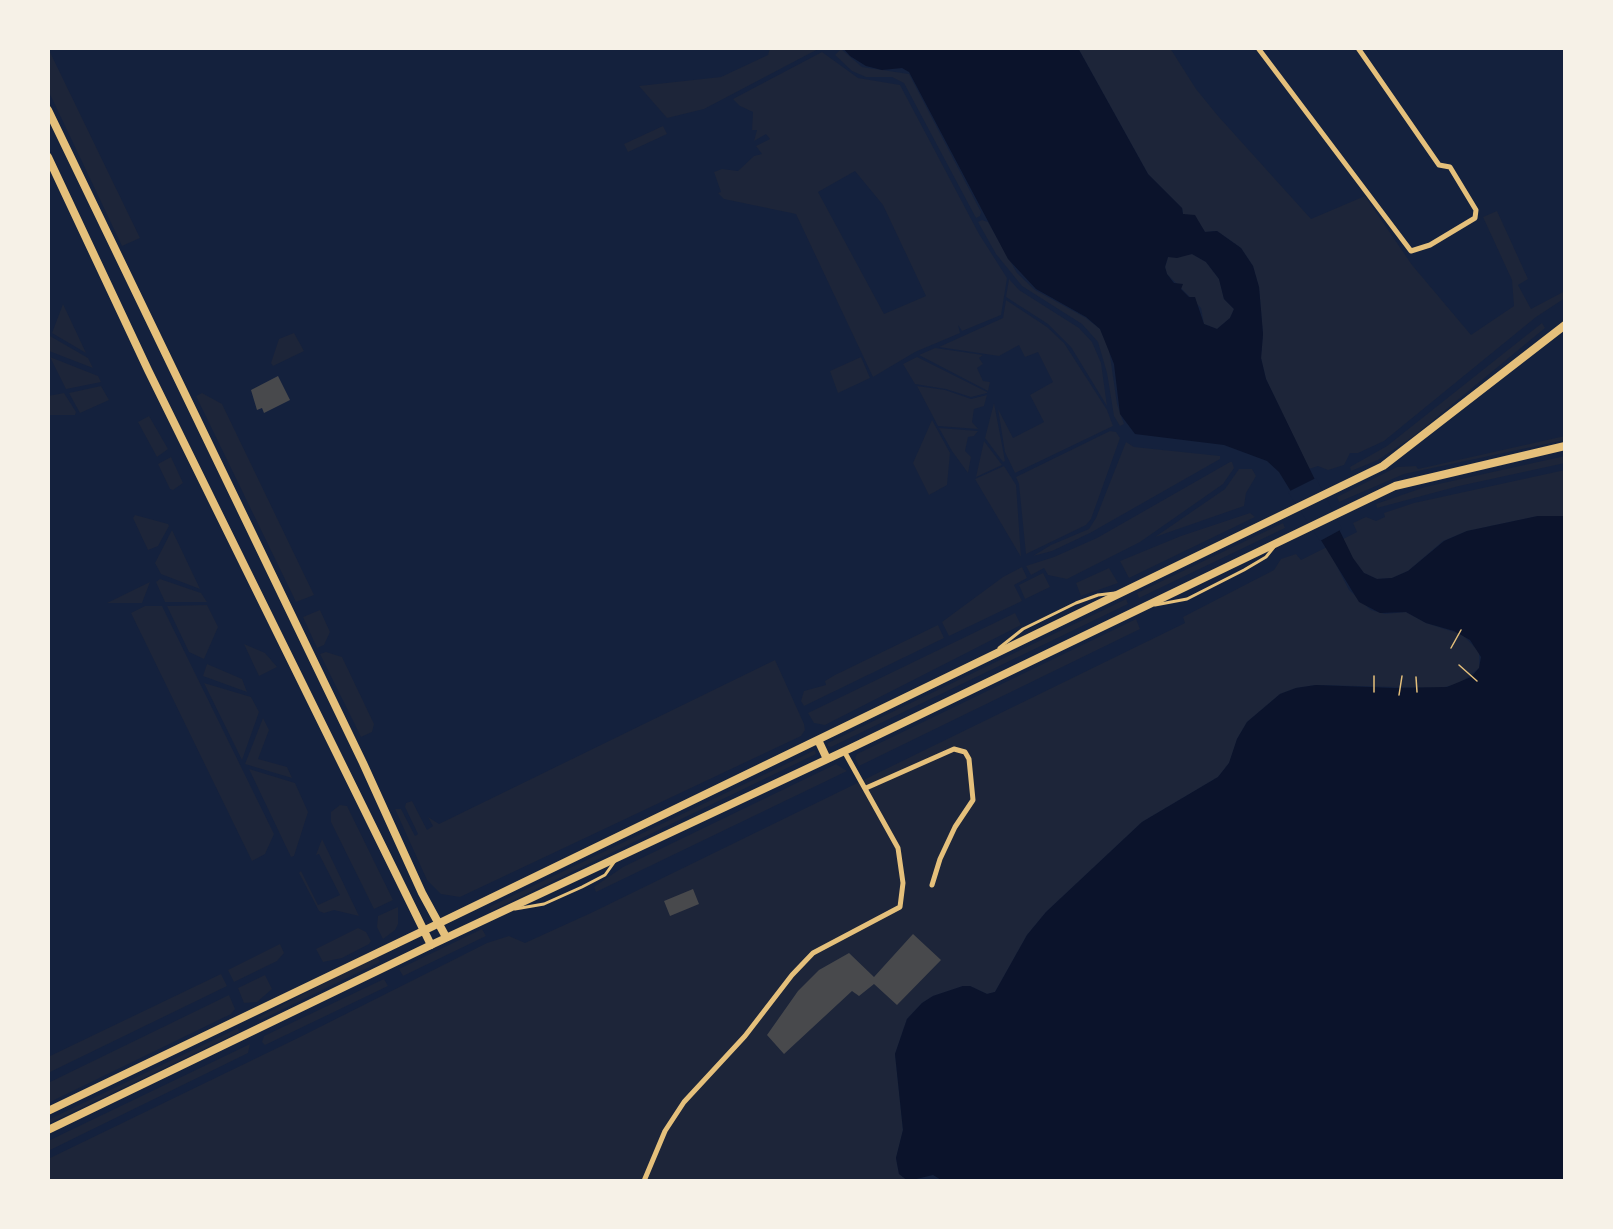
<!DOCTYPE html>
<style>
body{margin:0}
#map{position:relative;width:1613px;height:1229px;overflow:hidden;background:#14213d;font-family:"Open Sans",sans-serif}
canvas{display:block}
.frame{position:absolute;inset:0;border:50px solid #f6f1e7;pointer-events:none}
</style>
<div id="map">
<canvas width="1613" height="1229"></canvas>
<div class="frame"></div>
</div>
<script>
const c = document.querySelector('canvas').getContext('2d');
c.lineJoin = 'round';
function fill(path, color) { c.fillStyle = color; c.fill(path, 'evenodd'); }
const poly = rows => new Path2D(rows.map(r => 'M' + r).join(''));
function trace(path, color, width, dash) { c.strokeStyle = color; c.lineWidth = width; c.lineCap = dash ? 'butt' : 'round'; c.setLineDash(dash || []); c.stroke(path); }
fill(poly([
 [48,48,140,238,122,246,48,90],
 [770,48,820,48,704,109,667,118,639,86,721,77,768,55],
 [1078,48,1170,48,1196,89,1218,116,1311,219,1365,196,1412,265,1471,335,1514,306,1512,280,1483,217,1497,211,1528,279,1518,285,1531,309,1565,291,1565,298,1536,317,1384,441,1358,453,1350,453,1344,465,1328,470,1318,466,1309,469,1266,379,1261,358,1263,334,1259,287,1253,266,1241,248,1217,231,1205,232,1198,222,1183,214,1182,208,1148,174],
 [841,49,862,67,909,74,981,212,980,216,976,218,904,83,892,77,866,77,852,71,835,55],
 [822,52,858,78,900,85,979,234,1007,278,1001,315,962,331,958,325,960,333,915,352,873,377,796,214,724,199,718,193,721,192,714,172,722,169,738,171,754,156,762,154,756,146,770,139,766,134,754,141,757,130,752,130,753,112,740,106,733,99],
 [855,171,883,205,926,296,884,314,818,192],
 [663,126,667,134,628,152,624,144],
 [982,220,988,222,1017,273,1035,290,1086,318,1100,329,1109,349,1117,404,1124,424,1120,426,1114,416,1107,373,1098,342,1082,324,1022,286,996,254,978,222],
 [1192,254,1206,262,1219,279,1224,299,1234,309,1230,318,1217,329,1204,324,1201,308,1167,274,1165,267,1168,257],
 [1009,279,1019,290,1079,328,1092,342,1101,363,1107,406,1071,347,1048,324,1006,297],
 [1006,300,1047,327,1064,343,1107,410,1113,426,1015,473,1005,452,998,409,1013,438,1044,422,1030,395,1053,382,1038,352,1025,357,1019,345,999,356,939,347,1003,318],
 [63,304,86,353,52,333],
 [1542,323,1545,328,1414,436,1378,460,1351,471,1350,467,1387,446],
 [294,333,304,351,273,366,271,363,279,339],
 [50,336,88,358,93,368,49,351],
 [935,348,983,355,979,358,983,364,977,368,983,381,990,382,988,391,919,355],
 [50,357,98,376,101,382,66,389],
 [861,357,870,378,838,393,830,371],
 [917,357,987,392,987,393,971,397,946,389,915,384,903,364],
 [101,386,109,400,80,413,69,393],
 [917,386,945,390,971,399,987,395,984,406,974,409,972,422,978,429,938,426],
 [64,393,76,412,75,415,48,415,48,396],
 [202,393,222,404,314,595,296,602,196,396],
 [994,403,1005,461,1003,462,985,438],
 [149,416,168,449,157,457,138,422],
 [932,420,950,453,947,485,929,495,913,463],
 [939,428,978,431,974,436,968,437,965,451,971,457,968,473,952,451],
 [1110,431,1116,432,1120,438,1091,519,1086,525,1026,554,1019,484,1016,477],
 [1565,436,1565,440,1404,474,1339,502,1337,497,1397,467,1416,466,1418,469],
 [984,441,1002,465,976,477],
 [1126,442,1134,447,1220,456,1220,459,1090,533,1052,551,1033,556,1051,545,1089,529,1096,518],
 [1565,456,1565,463,1459,486,1377,508,1376,504,1425,487],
 [171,457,183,483,173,490,170,489,158,464],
 [1230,462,1232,462,1234,468,1223,484,1140,542,1067,579,1048,575,1044,568,1031,575,1026,566,1054,557,1097,538],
 [1004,466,1016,485,1021,557,975,479],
 [1239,469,1252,469,1256,476,1246,493,1244,506,1155,537,1225,489],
 [1565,470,1565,516,1538,516,1467,531,1443,541,1408,571,1392,578,1377,579,1364,573,1356,565,1343,539,1357,532,1353,523,1366,517,1376,521,1385,517,1384,513,1414,503],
 [1250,513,1255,517,1129,578,1120,561,1181,536],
 [135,515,168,524,169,526,158,546,148,550,133,518],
 [1283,523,1285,528,1139,598,1137,593],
 [172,530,200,589,161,574,155,563],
 [1327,547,1349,590,1371,610,1385,614,1406,612,1426,623,1463,635,1479,652,1479,668,1459,684,1439,688,1316,685,1296,688,1280,694,1247,722,1237,739,1229,763,1218,777,1142,822,1046,912,1027,935,995,992,987,994,970,986,963,986,933,996,922,1003,907,1019,895,1054,903,1130,896,1158,899,1174,908,1181,48,1181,48,1159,300,1037,487,943,509,936,525,943,593,912,1185,623,1183,617,1274,570,1281,559,1296,554,1301,560],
 [1022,567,1027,578,1014,585,1022,601,949,636,942,622,1003,577],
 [1109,568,1118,583,1081,596,1076,583],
 [1043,573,1050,587,1025,599,1019,585],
 [160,579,201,593,207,602,165,602,156,582],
 [150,582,142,603,107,603],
 [1126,599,1128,604,831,747,828,746,828,743],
 [207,605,218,627,204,659,189,652,167,606],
 [145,606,162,606,274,834,265,854,252,861,131,613],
 [320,610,330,632,324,645,317,648,303,617],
 [1015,613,1021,625,825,725,814,723,808,713],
 [1136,619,1140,629,859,766,855,758,857,754],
 [938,625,944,638,804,706,801,701,804,691,826,685,825,681,835,675],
 [244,644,265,653,277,667,259,676],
 [326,652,342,657,374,724,372,732,361,737,320,654],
 [775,660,804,724,805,730,801,736,460,897,441,894,427,880,395,809,401,809,415,836,418,834,405,807,406,803,412,801,427,830,433,826,428,817,439,824],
 [207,664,242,679,247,692,203,676],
 [204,683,251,697,259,712,242,760],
 [263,718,269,730,258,759,287,767,292,778,245,764],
 [815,750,816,754,491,911,489,907],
 [836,764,847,771,596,892,594,887,623,867],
 [249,769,295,783,308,812,294,856,291,857],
 [340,805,347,806,393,900,374,909,331,822,331,812],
 [322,839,359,916,334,910,324,913,319,911,299,873,301,871,318,905,340,895,319,854,316,855],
 [398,907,398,924,395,930,383,939,377,927,378,916],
 [358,928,366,932,371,941,369,944,342,958,323,962,316,949],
 [482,929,486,936,403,976,399,969],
 [280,944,284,953,277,961,234,982,228,970],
 [377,956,380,962,261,1020,257,1018],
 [221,974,227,986,48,1073,48,1057],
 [265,975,272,989,257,1002,244,1003,238,988],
 [384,979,388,986,265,1045,262,1042,264,1036],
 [229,995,235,1009,231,1014,48,1103,48,1083],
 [238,1028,239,1032,48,1124,48,1120],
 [250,1044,248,1053,48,1151,48,1141]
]), '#1d2539');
fill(poly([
 [843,48,1078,48,1148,174,1182,208,1183,214,1195,215,1205,232,1217,231,1241,248,1253,266,1259,287,1263,334,1261,358,1266,379,1353,558,1364,573,1377,579,1392,578,1408,571,1444,541,1467,531,1538,516,1565,516,1565,1179,1560,1181,943,1181,933,1175,908,1181,899,1174,896,1158,903,1130,895,1054,907,1019,922,1003,933,996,963,986,970,986,987,994,995,992,1027,935,1046,912,1142,822,1218,777,1229,763,1237,739,1247,722,1280,694,1296,688,1316,685,1395,688,1447,687,1471,677,1479,668,1481,657,1470,640,1454,631,1426,623,1406,612,1380,613,1359,602,1279,472,1267,461,1224,445,1135,434,1120,414,1114,364,1100,329,1086,317,1036,289,1008,259,909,72,902,68,882,70,866,66,850,56],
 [1192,254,1206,262,1219,279,1224,299,1234,309,1230,318,1217,329,1204,324,1195,297,1189,297,1181,289,1183,284,1174,283,1167,274,1165,267,1168,257,1177,258]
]), '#0b132b');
fill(poly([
 [1316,478,1342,529,1320,541,1288,492]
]), '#14213d');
fill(poly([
 [278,376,290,400,264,413,262,408,257,410,251,390],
 [693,889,699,904,670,916,664,901],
 [913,934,941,960,897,1005,874,984,859,996,852,991,784,1054,767,1035,798,991,819,970,849,953,874,977]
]), '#48494c');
trace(poly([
 [1451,648,1461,630],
 [1459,665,1477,681],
 [1416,677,1417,692],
 [1374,692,1374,676],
 [1399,695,1402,676]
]), '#e5c07b', 1.5);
trace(poly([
 [1155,605,1187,599,1244,570,1266,557,1274,547],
 [999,648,1023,629,1076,603,1098,595,1115,593],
 [515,909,544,904,582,887,605,875,615,861]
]), '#e5c07b', 3);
trace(poly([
 [1258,48,1411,251,1430,245,1475,218,1476,210,1450,167,1439,165,1358,48],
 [866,788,954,749,965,752,969,759,973,800,955,827,940,859,932,885],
 [644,1181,665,1131,684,1102,745,1036,792,975,813,953,900,907,903,883,898,848,844,751]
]), '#e5c07b', 5);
trace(poly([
 [48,1111,423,931],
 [48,1130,431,945]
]), '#e5c07b', 8);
trace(poly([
 [48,110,363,763,422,893,446,937],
 [48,157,148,370,431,945,851,748,1395,486,1565,446],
 [819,742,827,759],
 [423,931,1383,466,1565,325]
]), '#e5c07b', 8);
</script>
